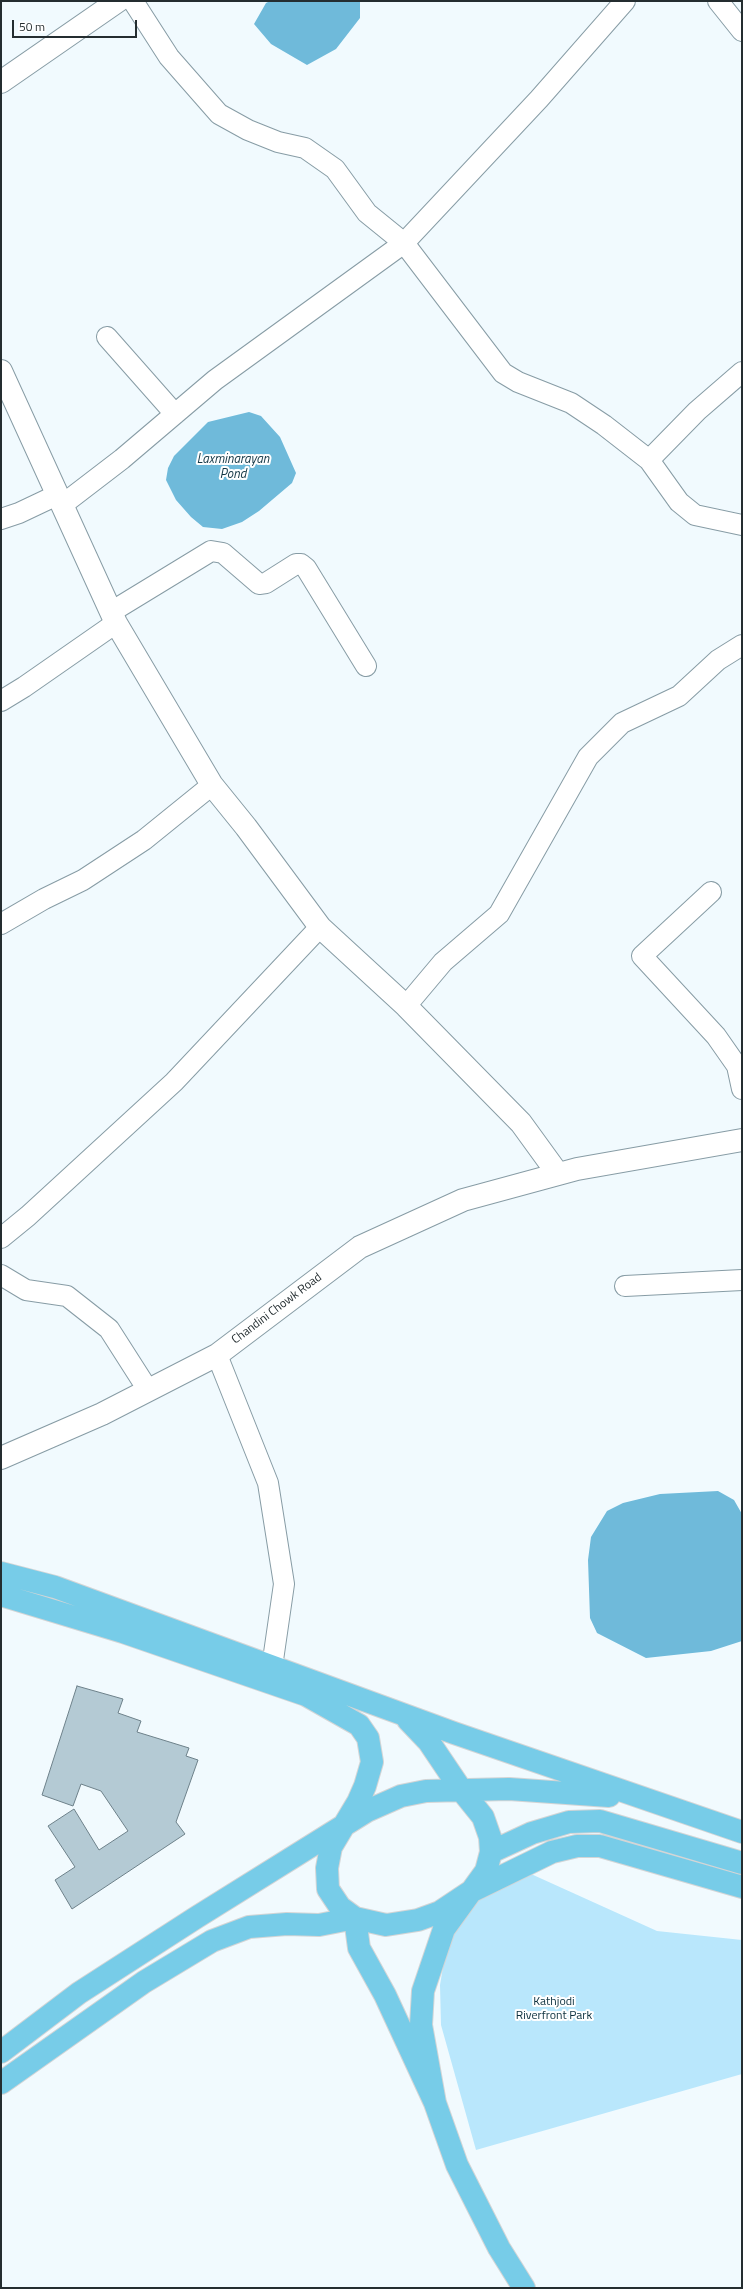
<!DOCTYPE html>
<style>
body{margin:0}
#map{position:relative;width:743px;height:2289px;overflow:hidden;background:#f1fafe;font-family:"Titillium Web",sans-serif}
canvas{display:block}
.frame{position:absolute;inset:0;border:2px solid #242d30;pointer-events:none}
.scale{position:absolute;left:12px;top:20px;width:125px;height:18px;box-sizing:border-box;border:2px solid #242d30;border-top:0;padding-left:5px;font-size:12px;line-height:14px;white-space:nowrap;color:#242d30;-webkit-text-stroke:3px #fff;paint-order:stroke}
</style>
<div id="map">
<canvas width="743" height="2289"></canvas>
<div class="frame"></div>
<div class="scale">50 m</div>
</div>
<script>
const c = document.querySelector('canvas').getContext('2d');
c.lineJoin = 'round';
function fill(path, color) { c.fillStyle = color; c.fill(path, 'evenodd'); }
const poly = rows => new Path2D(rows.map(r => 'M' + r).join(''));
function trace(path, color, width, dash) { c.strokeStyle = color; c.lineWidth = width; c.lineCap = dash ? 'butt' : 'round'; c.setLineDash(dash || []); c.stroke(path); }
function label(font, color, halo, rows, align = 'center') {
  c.font = font + ' "Titillium Web",sans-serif'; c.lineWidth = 4; c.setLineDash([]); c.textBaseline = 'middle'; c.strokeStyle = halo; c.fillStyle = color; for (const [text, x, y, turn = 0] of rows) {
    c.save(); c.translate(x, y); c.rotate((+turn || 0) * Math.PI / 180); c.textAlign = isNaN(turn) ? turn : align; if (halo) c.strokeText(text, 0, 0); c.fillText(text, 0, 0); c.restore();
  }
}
fill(poly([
 [520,1869,657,1931,742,1940,742,2074,476,2150,441,2025,440,1985,445,1955,471,1894]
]), '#b9e7fc');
fill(poly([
 [270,1,360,1,360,18,336,49,307,65,271,44,254,24,266,3],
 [249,412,261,416,280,437,296,473,292,483,259,511,242,522,222,529,203,527,191,517,176,500,166,480,168,468,174,456,208,422],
 [718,1491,734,1500,742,1514,742,1641,711,1651,646,1658,597,1633,590,1618,588,1560,591,1537,607,1511,623,1503,660,1494]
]), '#6fbada');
const building = poly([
 [77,1686,123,1699,118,1713,141,1721,137,1732,189,1748,186,1756,198,1760,176,1822,185,1834,72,1909,55,1880,75,1867,48,1826,74,1809,99,1850,128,1831,101,1791,81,1784,73,1806,42,1795,77,1686]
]);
fill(building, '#b4cad4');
trace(building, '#6d818a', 1);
const street = poly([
 [133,1,169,57,219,114,248,130,278,142,305,148,335,169,367,213,404,243,503,373,518,382,571,403,604,425,649,460,679,502,695,515,742,525],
 [718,1,742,31],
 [107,337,175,414],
 [649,460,697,411,742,372],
 [62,505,122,459,215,380,404,243,539,99,625,1],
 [1,519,19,513,57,495],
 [111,612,211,551,223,553,259,584,266,583,296,564,301,564,306,568,366,666],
 [1,701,24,687,116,623],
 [711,892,642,956,716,1036,737,1066,742,1089],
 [1,924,44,899,83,880,144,840,212,785],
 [406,1006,443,962,499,914,588,757,622,723,679,696,718,660,742,645],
 [1,1238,28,1216,174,1082,320,927],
 [1,1275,26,1290,67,1296,109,1329,148,1390],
 [625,1286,742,1280],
 [217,1355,268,1483,284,1584,272,1667]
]);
const secondary = poly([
 [1,82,118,1],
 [1,371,116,623,212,785,246,827,320,927,406,1006,521,1123,558,1174],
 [1,1458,102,1414,217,1355,360,1247,463,1200,577,1169,742,1140]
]);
const primary = poly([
 [1,1573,55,1587,454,1733,742,1832],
 [1,1595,123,1632,306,1695,359,1725,368,1738,372,1762,365,1786,358,1802,331,1847,327,1868,328,1889,340,1907,355,1918,386,1925,418,1920,440,1912,470,1892,552,1852,577,1846,600,1846,742,1887],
 [408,1720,429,1742,462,1791,483,1817,490,1837,491,1852,486,1871,444,1929,423,1991,421,2025,435,2103],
 [491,1852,532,1833,569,1822,600,1821,742,1863],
 [355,1918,359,1948,385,1995,435,2103,457,2165,499,2248,524,2288],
 [1,2052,79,1993,197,1917,367,1811,401,1796,426,1791,509,1789,609,1796],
 [1,2083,144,1982,212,1941,249,1927,287,1924,319,1925,355,1918]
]);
trace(street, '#879ca5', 22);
trace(secondary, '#879ca5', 24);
trace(primary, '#d3d5d6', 24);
trace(street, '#fff', 20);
trace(secondary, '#fff', 22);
trace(primary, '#77cce8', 22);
label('12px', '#242d30', '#fff', [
 ["Chandini Chowk Road",277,1309,-37]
]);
label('12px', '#0b2f3d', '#fff', [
 ["Kathjodi",554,2002],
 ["Riverfront Park",554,2016]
]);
label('italic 13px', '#133644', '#fff', [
 ["Laxminarayan",233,460],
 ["Pond",233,475]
]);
</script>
